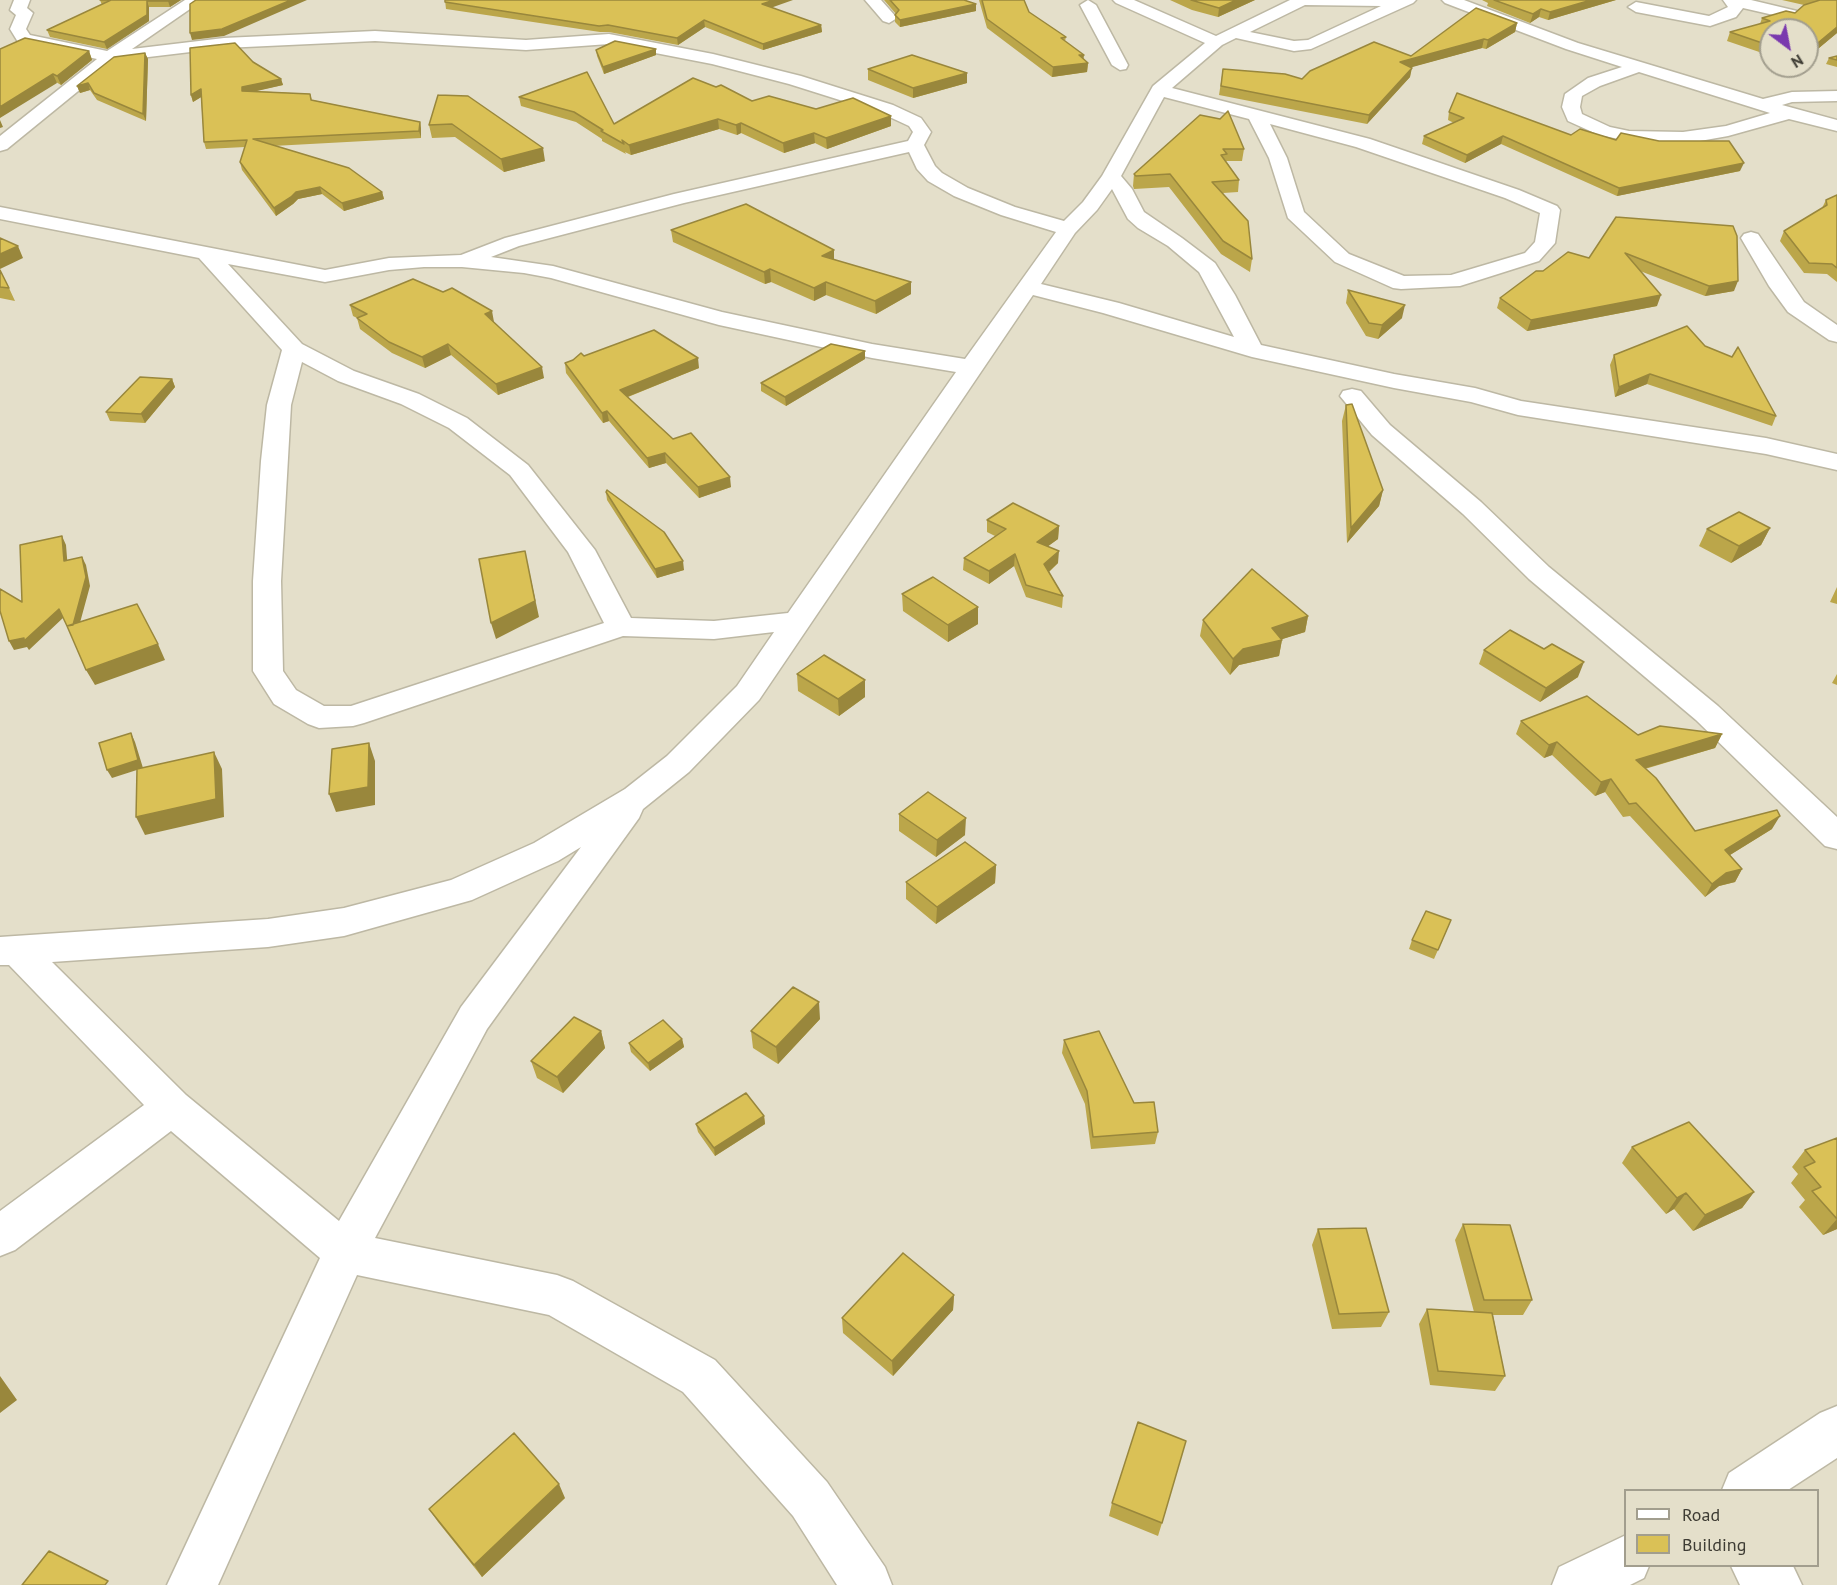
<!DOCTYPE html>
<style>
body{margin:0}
#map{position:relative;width:1837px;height:1585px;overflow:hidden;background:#e4dfca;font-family:"PT Sans",sans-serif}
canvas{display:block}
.legend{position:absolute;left:1624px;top:1489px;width:195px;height:78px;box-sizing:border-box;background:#e4dfca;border:2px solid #a29e8e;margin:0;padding:8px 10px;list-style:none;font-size:18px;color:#3e3c34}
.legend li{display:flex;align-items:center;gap:12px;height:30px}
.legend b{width:30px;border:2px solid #a29e8e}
.north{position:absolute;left:1759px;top:18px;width:60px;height:60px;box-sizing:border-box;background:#e4dfca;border:2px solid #a29e8e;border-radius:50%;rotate:148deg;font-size:16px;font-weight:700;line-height:24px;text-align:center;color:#3e3c34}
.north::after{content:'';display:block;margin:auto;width:21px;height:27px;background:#7a39ae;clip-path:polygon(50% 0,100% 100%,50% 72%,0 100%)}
</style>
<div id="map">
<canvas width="1837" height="1585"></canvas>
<ul class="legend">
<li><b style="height:8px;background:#fff"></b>Road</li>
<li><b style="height:16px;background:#dac156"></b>Building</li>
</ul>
<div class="north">N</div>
</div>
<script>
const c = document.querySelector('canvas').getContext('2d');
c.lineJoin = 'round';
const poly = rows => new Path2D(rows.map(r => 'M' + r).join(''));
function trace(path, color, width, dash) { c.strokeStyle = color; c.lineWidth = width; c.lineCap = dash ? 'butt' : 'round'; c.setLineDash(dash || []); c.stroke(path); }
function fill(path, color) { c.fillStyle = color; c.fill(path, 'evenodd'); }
const minor = poly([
 [14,0,30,0,27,8,33,13,26,29,30,35,107,51,185,0,203,0,132,49,224,38,375,31,526,40,609,34,713,54,801,76,893,105,921,118,931,132,924,145,935,166,942,173,968,188,1015,207,1064,221,1083,202,1102,176,1153,86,1205,43,1116,3,1113,0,1134,0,1216,36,1290,0,1416,0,1413,3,1311,49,1294,51,1236,38,1222,45,1172,88,1370,139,1519,190,1557,206,1560,210,1555,243,1539,261,1460,286,1401,289,1393,288,1335,262,1288,218,1269,158,1249,119,1164,97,1121,176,1132,189,1144,212,1182,238,1215,263,1235,295,1261,345,1394,374,1475,388,1521,401,1766,438,1837,454,1837,470,1766,454,1518,415,1471,402,1394,388,1252,357,1103,313,1033,295,759,700,689,772,643,809,639,818,487,1029,375,1238,557,1275,573,1281,715,1360,827,1482,885,1567,892,1585,837,1585,793,1516,683,1392,549,1315,357,1275,218,1585,167,1585,320,1258,171,1131,15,1250,0,1256,0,1211,144,1105,9,965,0,965,0,937,268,919,344,908,451,880,534,843,625,789,667,756,737,686,774,632,714,639,623,636,364,723,353,726,319,728,308,724,274,704,253,671,253,581,261,461,267,405,282,350,199,258,0,219,0,207,325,270,389,258,461,255,505,238,674,194,908,141,913,132,909,126,881,113,789,84,712,64,609,44,526,50,375,41,224,48,115,61,7,149,0,151,0,136,97,59,18,42,10,29,16,15,10,10,14,0],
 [1305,5,1381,6,1308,40,1294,41,1250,32,1305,5],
 [1270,124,1356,147,1505,198,1540,213,1535,242,1525,253,1451,275,1404,276,1349,254,1304,212,1287,158,1270,124],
 [909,152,917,169,928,181,954,196,1001,215,1056,232,965,359,872,344,722,312,553,266,491,257,519,246,684,203,909,152],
 [1112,189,1128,219,1138,228,1168,246,1199,272,1234,337,1119,303,1041,284,1075,233,1097,210,1112,189],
 [228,264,325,282,389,270,424,267,462,267,524,273,551,278,719,325,872,358,956,372,788,613,714,621,631,618,595,550,528,465,467,418,419,394,354,371,302,344,228,264],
 [302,362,338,381,401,404,449,428,510,475,568,552,604,623,351,706,324,706,296,690,283,671,281,581,291,405,302,362],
 [581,847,461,1007,339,1221,186,1095,52,962,268,947,344,936,472,900,558,861,581,847],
 [865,0,881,0,897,18,889,23,883,21,865,0],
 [1088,0,1096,5,1128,65,1126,69,1120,70,1112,65,1080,5,1088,0],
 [1442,0,1464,0,1578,43,1763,99,1792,92,1837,91,1837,101,1792,102,1782,105,1837,120,1837,131,1789,119,1728,136,1683,144,1629,141,1599,135,1568,121,1562,107,1565,94,1588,78,1622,67,1566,49,1445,3,1442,0],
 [1639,72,1770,113,1726,126,1683,132,1629,131,1610,127,1582,114,1580,107,1582,96,1600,86,1639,72],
 [1723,0,1751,0,1797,11,1799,14,1791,19,1743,8,1736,17,1710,26,1636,12,1628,7,1636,2,1709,16,1728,7,1723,0],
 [1751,232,1758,234,1804,302,1837,325,1837,342,1829,340,1788,312,1769,286,1741,238,1744,234,1751,232],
 [1352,389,1361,391,1390,425,1481,502,1549,567,1718,706,1837,817,1837,849,1825,846,1696,720,1529,579,1463,514,1372,435,1340,396,1343,391,1352,389],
 [1837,1406,1837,1458,1788,1490,1722,1490,1729,1473,1820,1413,1837,1406],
 [1626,1535,1626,1566,1649,1566,1644,1578,1630,1585,1552,1585,1559,1567,1626,1535],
 [1731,1566,1793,1566,1802,1585,1740,1585,1731,1566]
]);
trace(minor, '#bdb8a4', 3);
fill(minor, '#fff');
fill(poly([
 [100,0,181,0,170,7,149,7,149,21,107,49,50,37,47,30,102,5],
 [445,0,771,8,821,25,822,32,763,50,705,27,678,45,609,32,600,32,446,9],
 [884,0,964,0,976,4,976,11,900,27,895,22,895,15,896,14],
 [979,0,1024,0,1029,12,1066,37,1065,41,1088,63,1087,72,1052,77,987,28],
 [1170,0,1255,0,1218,17,1192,10],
 [1482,0,1616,0,1548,20,1539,17,1530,23,1487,6,1488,3],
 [1782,0,1837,0,1837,33,1807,58,1807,30,1771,30,1771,56,1727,41,1730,32,1760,24,1762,18,1795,13,1804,5],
 [1517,23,1515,32,1486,49,1482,48,1411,67,1410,77,1367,124,1219,95,1223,69,1302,79,1411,56],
 [0,49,89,51,92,60,61,85],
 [656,49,656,55,604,74,597,56,596,50],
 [145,53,148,59,146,121,97,100,90,90,80,93,77,86],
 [1837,56,1837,67,1826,64,1829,58],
 [253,62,281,79,283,85,255,91,310,94,312,100,420,122,421,129,421,138,273,146,382,192,384,199,344,211,322,194,298,199,293,204,276,216,242,170,240,162,245,147,206,149,204,142,201,97,193,102,191,95],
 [868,69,967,73,967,83,913,98,868,80],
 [587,72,614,124,752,101,816,109,891,126,827,149,815,143,784,153,741,133,737,135,719,129,631,155,625,152,626,154,602,141,602,139,576,122,521,106,519,97],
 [438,95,545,161,504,172,455,137,432,138,429,125],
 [1449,112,1571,135,1616,140,1740,171,1617,196,1501,144,1465,163,1422,144,1424,136,1454,123,1448,120],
 [1200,115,1244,149,1242,161,1226,161,1239,180,1238,192,1223,193,1252,259,1250,272,1221,254,1169,187,1134,189,1133,186,1134,174],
 [1837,195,1837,282,1827,274,1804,273,1780,241,1784,231,1822,208,1826,200],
 [1616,217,1734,291,1705,296,1640,271,1657,306,1527,331,1497,308,1500,298,1543,271,1589,258],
 [671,230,834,260,911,294,876,314,826,295,814,301,771,282,765,284,673,242],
 [0,270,9,288,15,301,0,298],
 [1348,290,1402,318,1378,339,1366,336,1346,303],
 [350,305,494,322,544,378,498,395,451,355,425,368,392,353,360,329,357,318,353,316],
 [1705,346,1776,416,1772,426,1647,384,1615,397,1610,365,1614,355],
 [584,356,699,368,628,397,673,439,731,487,699,498,666,463,649,468,609,421,603,423,566,373,565,363],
 [865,359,786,406,761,391,761,383],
 [172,379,175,387,145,423,110,421,106,412],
 [1346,405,1383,490,1379,506,1347,543,1342,421],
 [606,492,684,570,657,578,607,500],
 [987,520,1059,526,1058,539,1048,546,1058,563,1049,572,1063,596,1062,608,1026,597,1014,566,989,584,963,570,964,558,995,536,987,532],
 [1770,528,1761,545,1731,563,1699,546,1707,529],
 [1837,587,1837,604,1830,602],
 [902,594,978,607,978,624,948,642,903,611],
 [1308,616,1305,632,1282,639,1279,656,1239,665,1230,675,1200,636,1203,620],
 [1484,650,1578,677,1540,702,1479,664],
 [797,674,865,680,865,697,839,716,798,691],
 [1837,674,1837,685,1832,683],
 [1521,721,1638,735,1722,734,1715,748,1645,769,1695,831,1772,829,1730,855,1742,869,1735,882,1719,886,1705,897,1630,816,1623,817,1605,792,1595,796,1552,755,1544,758,1516,734],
 [899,814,965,835,936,857,899,831],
 [996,865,995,883,936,924,906,899,906,882],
 [1451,920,1434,959,1409,949,1412,940],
 [820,1019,778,1064,753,1048,751,1031],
 [601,1031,605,1048,563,1093,537,1078,531,1061],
 [682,1039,684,1047,650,1071,631,1052,629,1043],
 [1064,1040,1134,1103,1158,1132,1155,1144,1091,1149,1085,1104,1062,1053],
 [764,1116,765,1124,715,1156,698,1132,696,1124],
 [1837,1138,1837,1229,1823,1235,1799,1207,1805,1200,1791,1183,1798,1174,1792,1167,1805,1150],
 [1632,1147,1754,1192,1742,1208,1693,1231,1674,1209,1666,1214,1622,1163],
 [1463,1224,1532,1300,1523,1315,1493,1315,1505,1376,1495,1391,1430,1385,1419,1324,1427,1309,1474,1312,1455,1240],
 [1318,1229,1389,1312,1381,1327,1332,1329,1312,1245],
 [954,1295,953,1310,893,1376,843,1333,842,1318],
 [565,1498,482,1577,438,1522,429,1509],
 [1112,1503,1162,1523,1158,1536,1109,1516]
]), '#bba64a');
fill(poly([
 [169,0,181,0,170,7,168,1],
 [291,0,307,0,224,36,192,40,190,33],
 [774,0,793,0,762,11,762,4],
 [1236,0,1255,0,1218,17,1219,8],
 [1591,0,1616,0,1548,20,1550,12],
 [147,1,149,7,149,21,107,49,104,42],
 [976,4,976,11,900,27,900,20],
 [1541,9,1539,17,1530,23,1533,14],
 [704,20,705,27,678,45,677,38],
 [1517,23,1515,32,1486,49,1488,40],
 [821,25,822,32,763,50,763,44],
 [1837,27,1837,33,1807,58,1807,52],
 [1484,39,1482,48,1398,71,1400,62],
 [656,49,656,55,604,74,603,67],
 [89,51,92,60,61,85,57,76],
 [145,53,148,59,146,121,143,114],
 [1079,55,1084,55,1083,63,1088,63,1087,72,1052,77,1053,67],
 [1412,68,1410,77,1367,124,1369,115],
 [967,73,967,83,913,98,913,88],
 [53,74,57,83,0,118,0,107],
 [281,79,283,85,244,94,242,91,242,87],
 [88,83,90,90,80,93,77,86],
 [201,89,203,96,193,102,191,95],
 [891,116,891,126,827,149,826,138],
 [718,119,719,129,631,155,629,145],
 [0,120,3,127,0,128],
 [420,122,421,129,421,138,419,131],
 [741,123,741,133,737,135,736,125],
 [814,133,815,143,784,153,783,143],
 [1503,136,1501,144,1465,163,1467,155],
 [543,148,545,161,504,172,501,159],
 [1744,163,1740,171,1617,196,1619,188],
 [320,187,322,194,298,199,293,204,276,216,274,208,296,192],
 [382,192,384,199,344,211,342,203],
 [18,246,23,258,0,269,0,254],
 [834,250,834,262,822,256],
 [770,269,771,282,765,284,764,272],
 [1738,281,1734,291,1705,296,1709,286],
 [826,282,826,295,814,301,814,288],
 [911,282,911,294,876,314,875,301],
 [1661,295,1657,306,1527,331,1531,320],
 [1405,305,1402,318,1378,339,1382,325],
 [492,311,494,322,487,325,485,314],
 [448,344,451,355,425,368,422,357],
 [865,351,865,359,786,406,785,397],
 [698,358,699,368,622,399,620,390],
 [542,367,544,378,498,395,496,384],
 [1650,374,1647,384,1615,397,1619,387],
 [172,379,175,387,145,423,141,414],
 [607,411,609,421,603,423,602,413],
 [665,453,666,463,649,468,647,458],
 [730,477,731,487,699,498,698,487],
 [1383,490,1379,506,1347,543,1351,528],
 [1059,526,1058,539,1036,555,1037,542],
 [1770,528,1761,545,1731,563,1739,546],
 [62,536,66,545,68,570,64,561],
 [1059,551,1058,563,1043,577,1044,564],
 [1015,554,1014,566,989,584,989,571],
 [82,557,86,565,90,586,75,641,70,633],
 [683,561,684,570,657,578,655,569],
 [528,566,539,617,496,639,491,623],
 [978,607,978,624,948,642,948,625],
 [59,609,64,617,29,650,27,647,14,650,9,641],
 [1308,616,1305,632,1270,643,1282,640,1279,656,1239,665,1230,675,1233,659,1243,649,1272,628],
 [158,644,165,660,95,685,86,670],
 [1584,662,1578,677,1540,702,1546,688],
 [865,680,865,697,839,716,838,699],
 [131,733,135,742,143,768,112,778,107,770],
 [1722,734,1715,748,1629,773,1636,760],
 [1557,742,1552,755,1544,758,1549,745],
 [369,743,375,761,375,805,336,812,329,794],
 [214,752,222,769,224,817,145,835,136,817],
 [1611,779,1605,792,1595,796,1601,782],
 [1780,816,1772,829,1717,863,1725,850],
 [966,818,965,835,936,857,937,840],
 [996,865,995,883,936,924,937,907],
 [1742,869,1735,882,1719,886,1705,897,1712,884,1726,873],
 [819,1002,820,1019,778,1064,776,1047],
 [601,1031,605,1048,563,1093,557,1077],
 [682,1039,684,1047,650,1071,648,1063],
 [764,1116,765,1124,715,1156,714,1148],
 [1754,1192,1742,1208,1693,1231,1705,1215],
 [1686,1193,1674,1209,1666,1214,1677,1198],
 [1837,1219,1837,1229,1823,1235],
 [954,1295,953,1310,893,1376,892,1361],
 [0,1376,17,1400,0,1413],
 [559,1484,565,1498,482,1577,474,1565]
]), '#99873c');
const building = poly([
 [100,0,169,0,168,1,147,1,147,15,104,42,47,30,111,0,100,0],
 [196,0,291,0,222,29,190,33,190,4,196,0],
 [445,0,774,0,762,4,821,25,763,44,704,20,677,38,608,25,599,26,445,2,445,0],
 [890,0,964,0,976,4,900,20,895,15,899,10,890,0],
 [982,0,1024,0,1029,12,1066,37,1061,38,1084,55,1079,55,1088,63,1053,67,987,19,982,0],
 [1191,0,1236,0,1219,8,1191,0],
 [1494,0,1591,0,1550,12,1541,9,1533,14,1494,0],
 [1820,0,1837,0,1837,27,1807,52,1807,30,1771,30,1771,46,1730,32,1770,21,1762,18,1786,11,1795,13,1804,5,1820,0],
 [1476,8,1517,23,1488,40,1484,39,1400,62,1412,68,1369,115,1221,86,1223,69,1285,74,1302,79,1310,71,1374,42,1411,56,1476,8],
 [25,38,89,51,57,76,53,74,0,107,0,49,25,38],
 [615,41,656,49,603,67,596,50,615,41],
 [235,43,253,62,281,79,242,87,242,91,310,94,311,100,420,122,419,131,253,139,349,168,382,192,342,203,320,187,296,192,291,197,274,208,240,162,247,140,204,142,201,89,191,95,190,48,235,43],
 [145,53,143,114,94,93,88,83,77,86,114,57,145,53],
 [912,55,967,73,913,88,868,69,912,55],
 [1837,56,1837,60,1829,58,1837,56],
 [587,72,614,124,693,78,716,87,721,85,752,101,769,96,816,109,853,98,891,116,826,138,814,133,783,143,741,123,736,125,718,119,629,145,622,140,624,144,601,131,603,130,574,112,519,97,587,72],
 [1457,93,1571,135,1580,129,1616,140,1621,133,1659,141,1729,141,1744,163,1619,188,1503,136,1467,155,1424,136,1464,118,1449,112,1457,93],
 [438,95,468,96,543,148,501,159,452,124,429,125,438,95],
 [1228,111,1244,149,1223,149,1227,154,1221,155,1239,180,1212,182,1248,221,1252,259,1223,241,1170,174,1136,176,1134,174,1200,115,1220,119,1228,111],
 [1837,195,1837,268,1832,264,1809,263,1784,231,1827,205,1826,200,1837,195],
 [746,204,834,250,822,256,911,282,875,301,826,282,814,288,770,269,764,272,671,230,746,204],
 [1616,217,1733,226,1737,236,1738,281,1709,286,1625,253,1661,295,1531,320,1500,298,1536,271,1543,271,1568,252,1589,258,1616,217],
 [0,238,18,246,0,254,0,238],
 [0,270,9,288,0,287,0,270],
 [413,279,443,292,452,288,492,311,485,314,542,367,496,384,448,344,422,357,389,342,357,318,367,314,350,305,413,279],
 [1348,290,1405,305,1382,325,1369,323,1348,290],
 [1687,326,1705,346,1732,357,1738,347,1776,416,1650,374,1619,387,1614,355,1687,326],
 [654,330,698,358,620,390,673,439,691,433,730,477,698,487,665,453,647,458,607,411,602,413,565,363,573,360,581,353,584,356,654,330],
 [831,344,865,351,785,397,761,383,831,344],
 [140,377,172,379,141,414,106,412,140,377],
 [1352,404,1383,490,1351,528,1346,405,1352,404],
 [607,490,664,532,683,561,655,569,606,492,607,490],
 [1013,503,1059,526,1037,542,1059,551,1044,564,1063,596,1026,585,1015,554,989,571,964,558,1006,529,987,520,1013,503],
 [1739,512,1770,528,1739,546,1707,529,1739,512],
 [62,536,64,561,82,557,86,577,73,625,67,626,59,609,24,641,24,638,9,641,0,611,0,589,22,602,20,545,62,536],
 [525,551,535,601,491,623,479,559,525,551],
 [1252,569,1308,616,1272,628,1282,640,1243,649,1233,659,1203,620,1252,569],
 [933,577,978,607,948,625,902,594,933,577],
 [137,604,158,644,86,670,67,626,137,604],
 [1510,630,1544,649,1552,644,1584,662,1546,688,1484,650,1510,630],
 [824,655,865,680,838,699,797,674,824,655],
 [1587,696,1638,735,1660,726,1722,734,1636,760,1656,778,1695,831,1777,810,1780,816,1725,850,1742,869,1726,873,1712,884,1636,803,1629,804,1611,779,1601,782,1557,742,1549,745,1521,721,1587,696],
 [131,733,138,760,107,770,99,743,131,733],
 [369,743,368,787,329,794,332,749,369,743],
 [214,752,216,799,136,817,137,769,214,752],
 [928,792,966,818,937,840,899,814,928,792],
 [965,842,996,865,937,907,906,882,965,842],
 [1426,911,1451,920,1438,950,1412,940,1426,911],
 [793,987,819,1002,776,1047,751,1031,793,987],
 [574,1017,601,1031,557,1077,531,1061,574,1017],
 [663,1020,682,1039,648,1063,629,1043,663,1020],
 [1099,1031,1134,1103,1154,1102,1158,1132,1093,1137,1087,1091,1064,1040,1099,1031],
 [746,1093,764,1116,714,1148,696,1124,746,1093],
 [1689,1122,1754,1192,1705,1215,1686,1193,1677,1198,1632,1147,1689,1122],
 [1837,1138,1837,1219,1812,1191,1821,1187,1804,1167,1815,1162,1805,1150,1837,1138],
 [1463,1224,1510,1225,1532,1300,1484,1300,1463,1224],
 [1366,1228,1389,1312,1339,1314,1318,1229,1366,1228],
 [903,1253,954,1295,892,1361,842,1318,903,1253],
 [1427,1309,1492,1313,1505,1376,1438,1371,1427,1309],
 [1138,1422,1186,1441,1162,1523,1112,1503,1138,1422],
 [514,1433,559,1484,474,1565,429,1509,514,1433],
 [49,1551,108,1581,105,1585,22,1585,49,1551]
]);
fill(building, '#dac156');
trace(building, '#99873c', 1.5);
</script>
